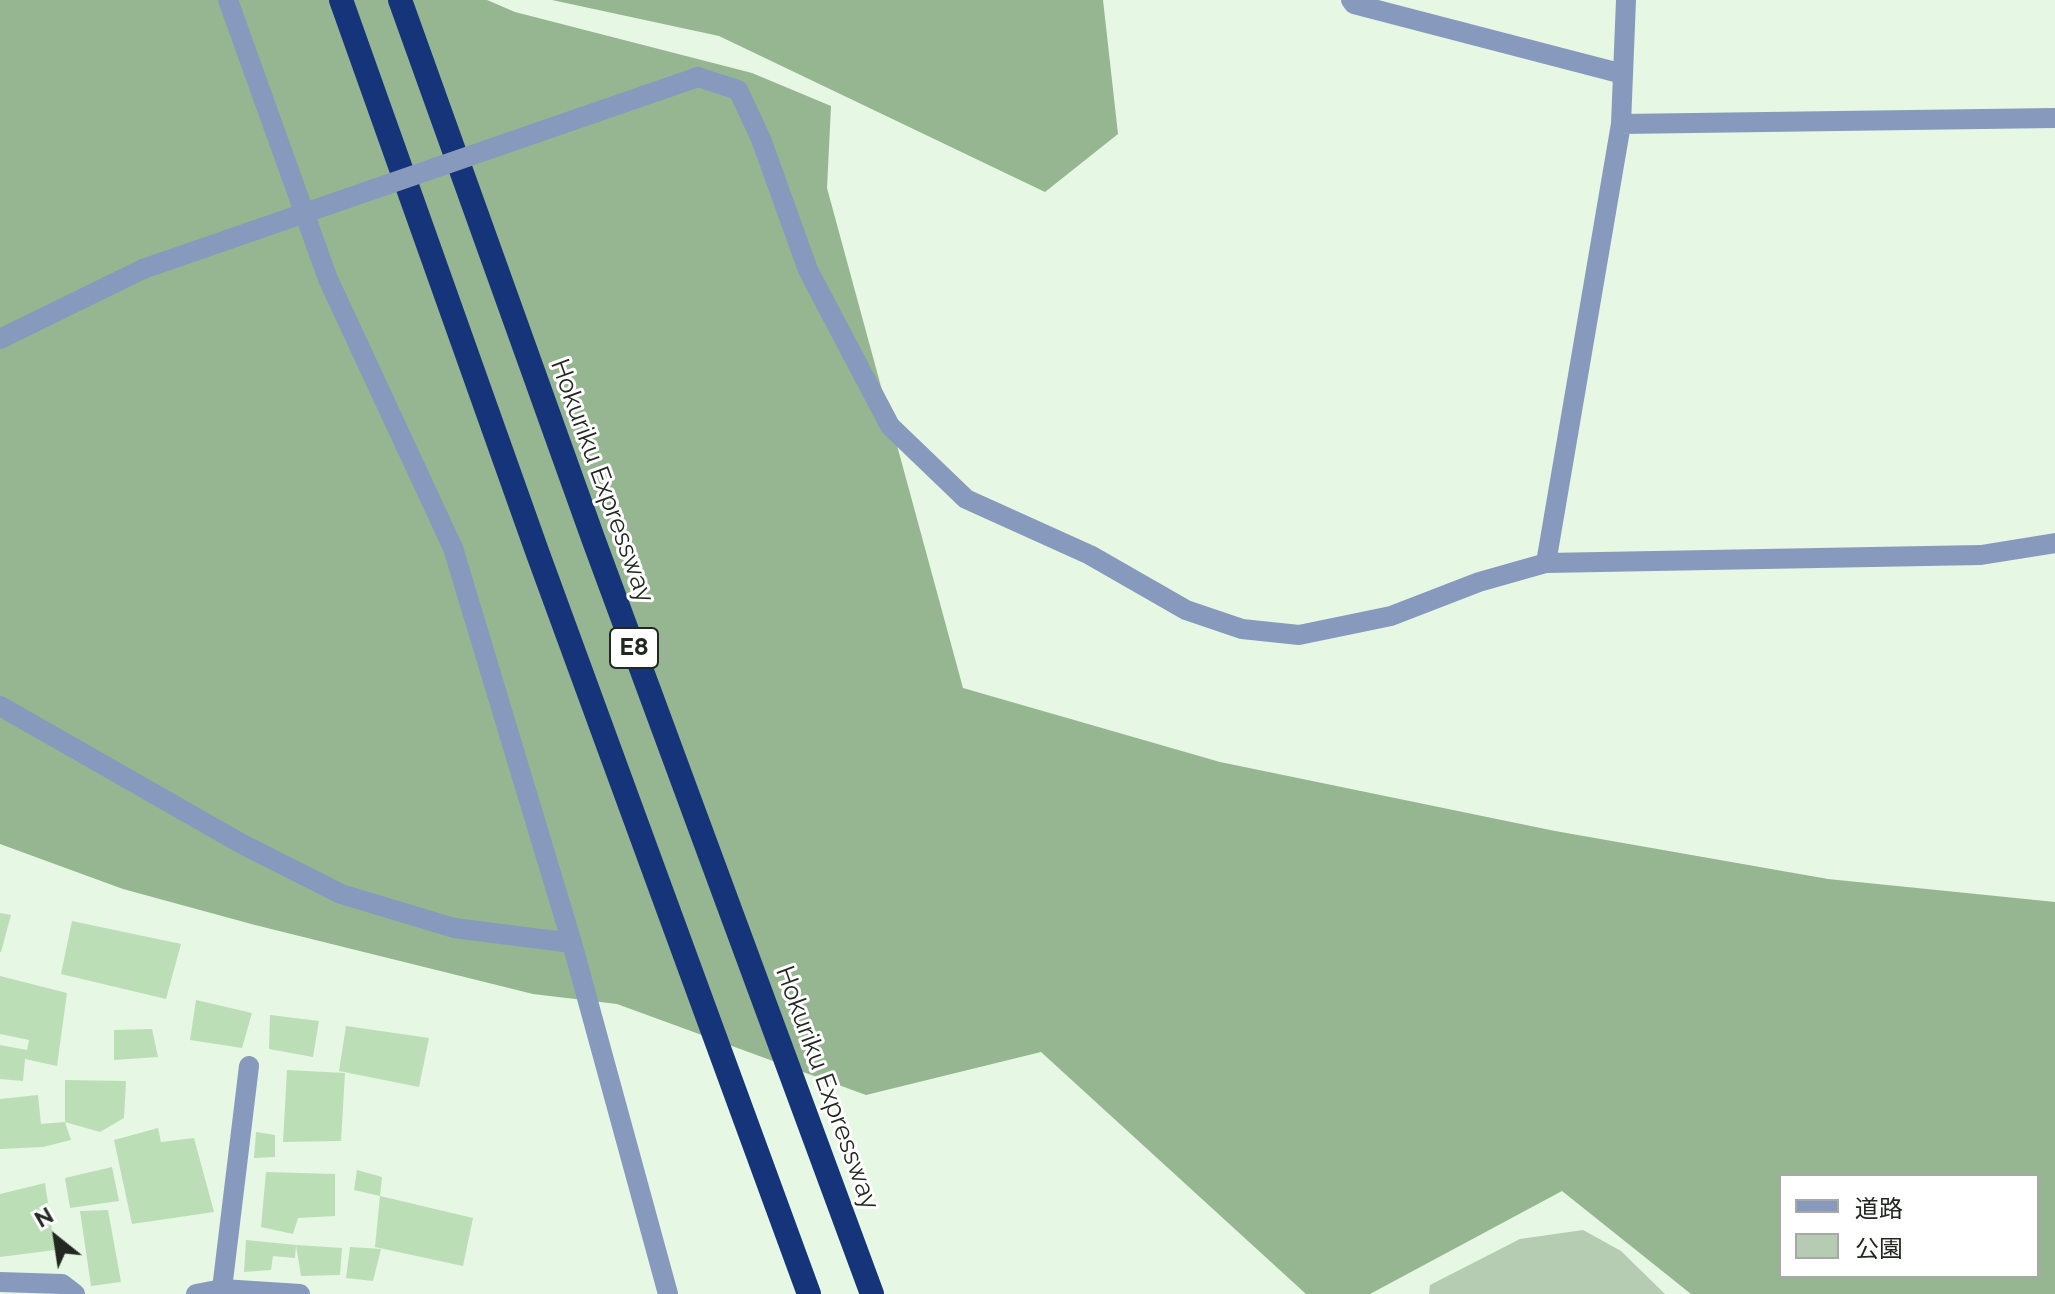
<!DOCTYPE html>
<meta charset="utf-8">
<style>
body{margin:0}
#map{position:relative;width:2055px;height:1294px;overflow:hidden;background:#e6f7e3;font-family:Raleway,"Noto Sans JP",sans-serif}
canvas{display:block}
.legend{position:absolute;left:1779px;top:1174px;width:260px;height:104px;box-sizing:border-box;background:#fff;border:2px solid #a7a9a6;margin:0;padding:10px 14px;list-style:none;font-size:24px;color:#222821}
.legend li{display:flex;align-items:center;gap:16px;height:40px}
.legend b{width:40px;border:2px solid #a7a9a6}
.north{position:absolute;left:16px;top:1198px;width:80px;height:80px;-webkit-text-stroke:6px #fff;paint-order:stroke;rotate:330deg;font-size:22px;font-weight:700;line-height:32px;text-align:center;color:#222821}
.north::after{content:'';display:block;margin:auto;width:28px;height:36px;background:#222821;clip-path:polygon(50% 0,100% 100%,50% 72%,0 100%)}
</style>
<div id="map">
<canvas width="2055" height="1294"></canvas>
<ul class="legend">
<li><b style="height:10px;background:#879abd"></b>道路</li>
<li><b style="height:22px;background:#b5cbb2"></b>公園</li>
</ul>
<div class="north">N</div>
</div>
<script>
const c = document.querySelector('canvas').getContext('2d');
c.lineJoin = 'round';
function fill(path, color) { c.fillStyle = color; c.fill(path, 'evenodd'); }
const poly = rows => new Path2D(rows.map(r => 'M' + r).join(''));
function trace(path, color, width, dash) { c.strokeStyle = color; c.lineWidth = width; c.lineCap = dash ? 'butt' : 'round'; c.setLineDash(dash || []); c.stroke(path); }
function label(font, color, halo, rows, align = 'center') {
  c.font = font + ' Raleway,sans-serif'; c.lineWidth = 6; c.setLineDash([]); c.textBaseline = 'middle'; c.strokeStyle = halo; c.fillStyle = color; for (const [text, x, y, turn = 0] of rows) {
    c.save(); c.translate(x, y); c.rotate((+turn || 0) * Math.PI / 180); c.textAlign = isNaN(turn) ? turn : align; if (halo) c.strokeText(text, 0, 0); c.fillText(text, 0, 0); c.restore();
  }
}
fill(poly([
 [1583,1230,1621,1251,1665,1294,1429,1294,1430,1285,1520,1239]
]), '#b5cbb2');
fill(poly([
 [0,0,487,0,515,12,752,73,831,106,827,188,963,688,1220,762,1555,831,1828,879,2055,902,2055,1294,1691,1294,1562,1191,1370,1294,1306,1294,1041,1052,866,1095,617,1004,533,994,255,925,123,889,0,844],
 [1781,1176,2037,1176,2037,1276,1781,1276],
 [552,0,1103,0,1118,134,1045,192,719,36]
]), '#95b690');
fill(poly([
 [0,913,11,915,1,952,0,952],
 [72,921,181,944,166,999,61,974],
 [0,976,67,993,57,1066,25,1059,23,1081,0,1079,0,1045,27,1050,29,1040,0,1034],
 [196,1000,252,1013,242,1048,190,1040],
 [270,1015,319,1021,313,1057,269,1049],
 [346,1026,429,1038,419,1087,339,1071],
 [152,1029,158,1057,114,1060,114,1030],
 [287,1070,345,1073,341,1141,283,1142],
 [65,1080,126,1081,124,1118,100,1132,65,1122],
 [38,1095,41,1124,65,1122,71,1140,43,1147,0,1149,0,1099],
 [158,1128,161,1142,194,1138,214,1212,132,1224,114,1140],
 [256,1132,275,1135,275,1157,254,1158],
 [112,1167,119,1201,70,1208,65,1178],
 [357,1170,382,1177,380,1196,354,1190],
 [266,1172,335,1174,335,1216,298,1218,293,1234,261,1227],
 [45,1183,55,1250,0,1257,0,1194],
 [380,1196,473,1218,463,1266,375,1247],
 [108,1210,121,1282,91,1286,80,1211],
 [246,1240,296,1245,295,1258,273,1256,271,1270,244,1272],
 [296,1245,342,1248,340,1275,301,1276],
 [350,1247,381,1249,373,1281,346,1278]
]), '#bbdeb6');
trace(poly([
 [228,0,328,279,453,548,572,943,668,1294],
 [1351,0,1354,4,1623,74],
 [698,77,738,90,761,139,808,270,890,426,966,499,1090,555,1186,610,1242,629,1299,635,1391,616,1479,582,1546,563,1981,555,2055,543],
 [1621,124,2055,118],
 [0,339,143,269],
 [1546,563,1621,124,1626,0],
 [0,706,242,844,341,894,454,928,572,943],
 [0,1282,62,1284,75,1294],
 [222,1289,249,1066],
 [196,1294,222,1289,300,1294]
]), '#879abd', 20);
trace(poly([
 [341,0,538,554,809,1294],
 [400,0,594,541,872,1294]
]), '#15347a', 24);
trace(poly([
 [143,269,698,77]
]), '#879abd', 20);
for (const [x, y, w] of [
 [634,648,48]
]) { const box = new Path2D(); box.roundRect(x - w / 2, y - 20, w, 40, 6); c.fillStyle = '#fff'; c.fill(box); trace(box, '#222821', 2); }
label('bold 24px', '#222821', null, [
 ["E8",634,648]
]);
label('26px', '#222821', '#fff', [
 ["Hokuriku Expressway",602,481,70],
 ["Hokuriku Expressway",827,1088,70]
]);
</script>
